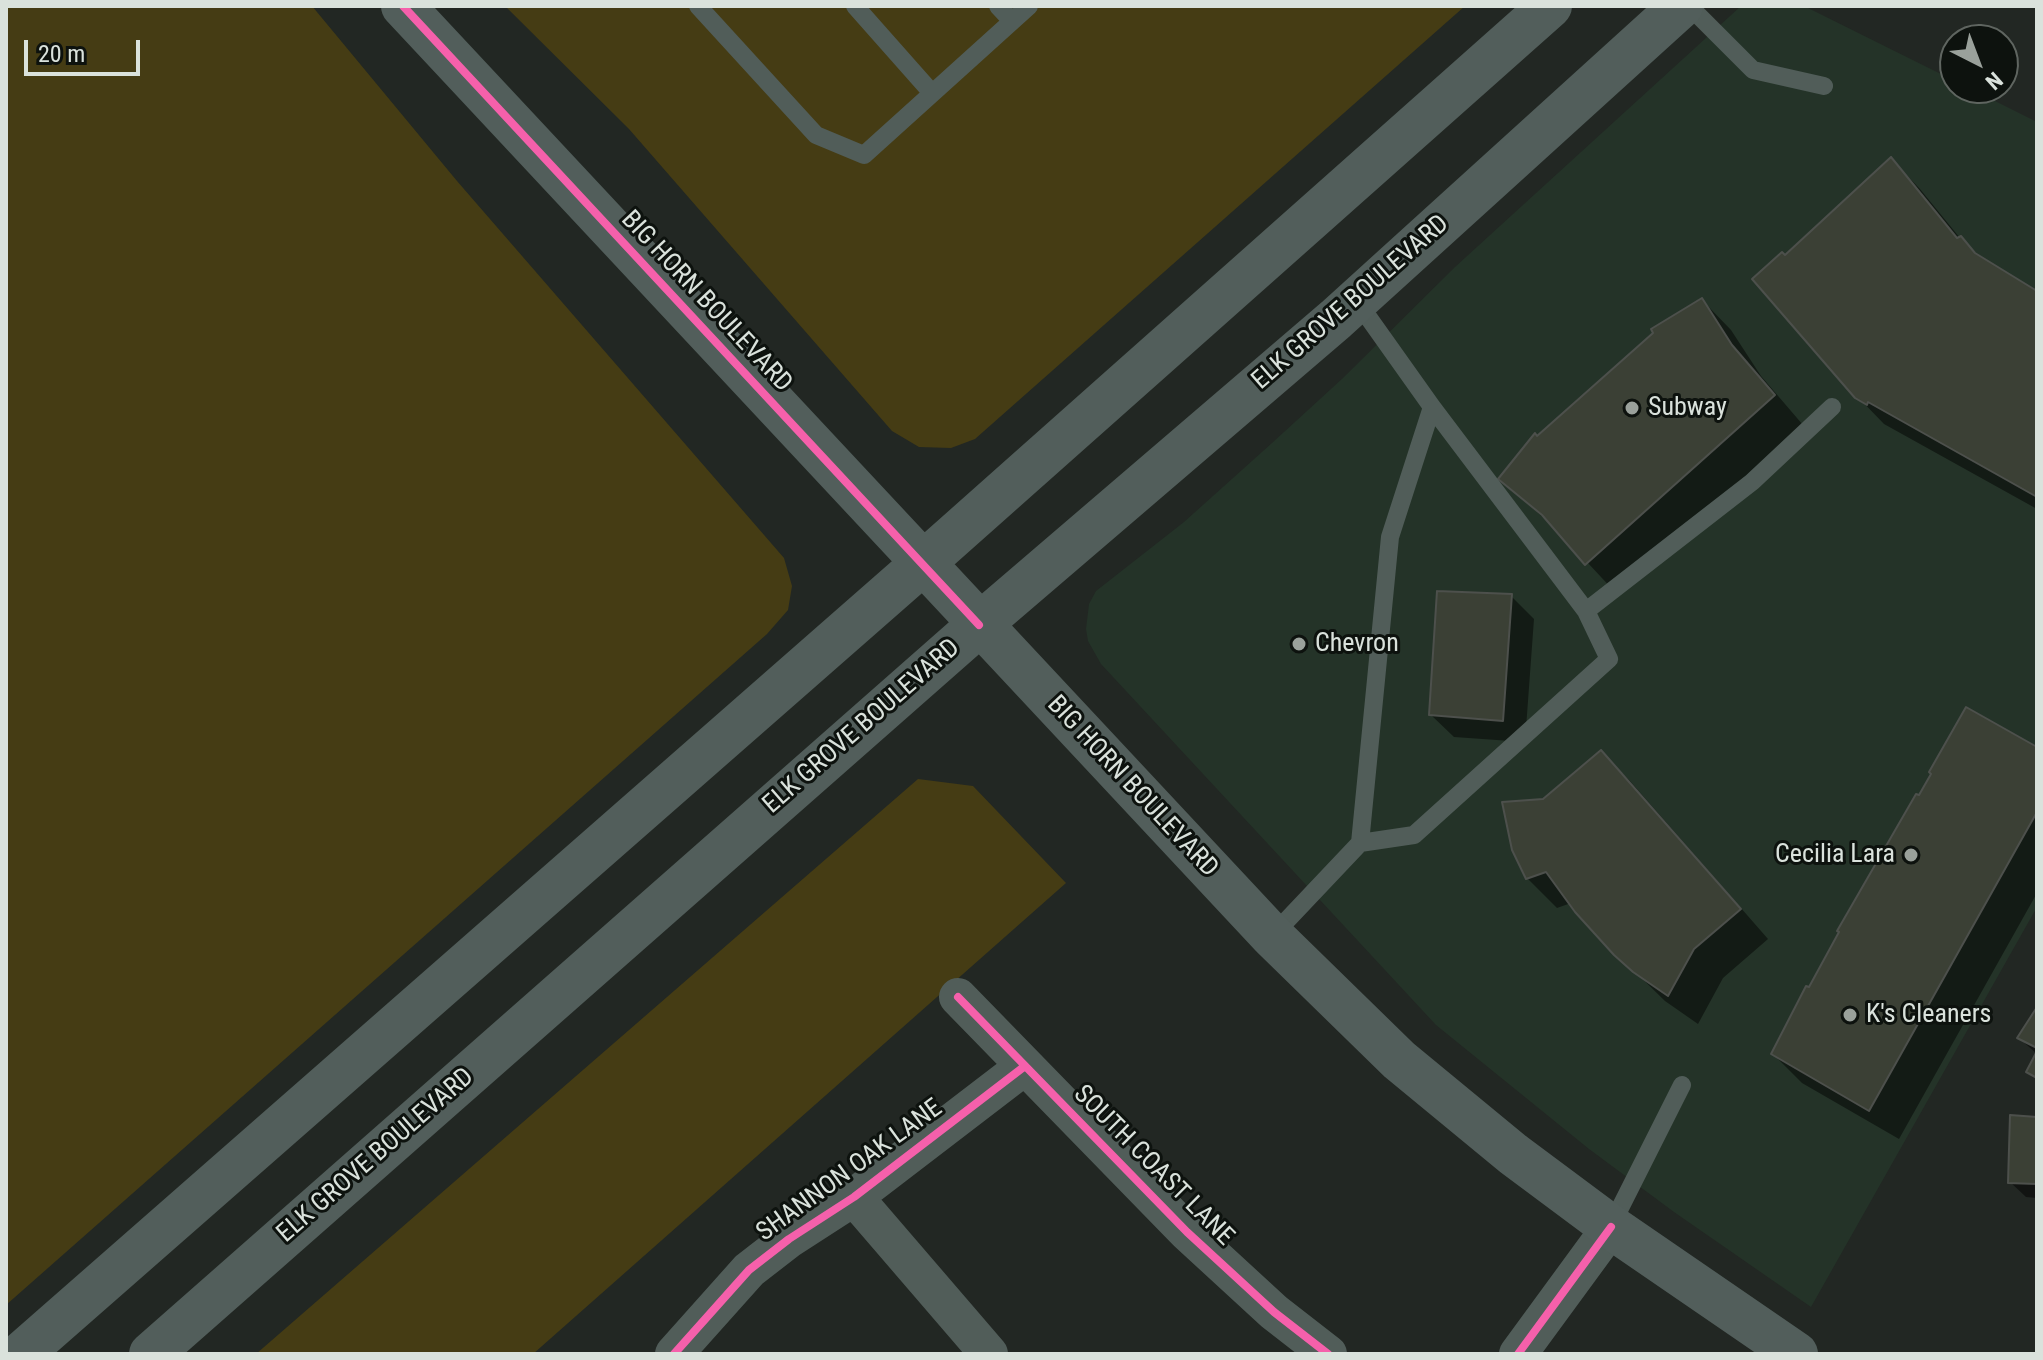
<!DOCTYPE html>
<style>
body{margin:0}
#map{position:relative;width:2043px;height:1360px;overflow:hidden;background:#222723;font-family:"Roboto Condensed",sans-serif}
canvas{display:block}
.frame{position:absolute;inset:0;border:8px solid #dae2dc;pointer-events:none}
.north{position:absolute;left:1939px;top:24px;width:80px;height:80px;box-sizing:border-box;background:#0d120e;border:2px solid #5f6560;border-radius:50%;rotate:138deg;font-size:22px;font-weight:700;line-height:32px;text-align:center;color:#dae2dc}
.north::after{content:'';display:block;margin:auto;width:28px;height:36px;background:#9aa19b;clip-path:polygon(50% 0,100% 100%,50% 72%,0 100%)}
.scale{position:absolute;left:24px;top:40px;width:116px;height:36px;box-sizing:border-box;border:4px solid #dae2dc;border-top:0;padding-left:10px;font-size:24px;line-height:28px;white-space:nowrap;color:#dae2dc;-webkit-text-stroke:6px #0d120e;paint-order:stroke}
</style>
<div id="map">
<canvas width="2043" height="1360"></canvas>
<div class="frame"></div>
<div class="north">N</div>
<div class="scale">20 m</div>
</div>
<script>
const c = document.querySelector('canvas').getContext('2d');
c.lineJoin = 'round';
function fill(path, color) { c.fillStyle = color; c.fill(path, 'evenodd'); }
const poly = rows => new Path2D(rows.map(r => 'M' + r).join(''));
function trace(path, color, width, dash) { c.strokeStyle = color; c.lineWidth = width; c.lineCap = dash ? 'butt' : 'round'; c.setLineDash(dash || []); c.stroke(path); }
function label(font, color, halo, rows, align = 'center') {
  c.font = font + ' "Roboto Condensed",sans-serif'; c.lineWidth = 6; c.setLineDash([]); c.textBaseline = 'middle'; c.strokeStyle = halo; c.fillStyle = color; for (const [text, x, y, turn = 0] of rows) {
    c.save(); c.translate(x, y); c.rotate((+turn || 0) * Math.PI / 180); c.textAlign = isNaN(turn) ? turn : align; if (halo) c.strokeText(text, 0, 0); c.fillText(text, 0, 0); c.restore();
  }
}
fill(poly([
 [1741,6,1804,6,1955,81,1955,88,1969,88,2037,122,2037,907,1811,1307,1674,1212,1589,1149,1436,1025,1101,664,1088,641,1086,629,1089,604,1096,591,1184,522,1272,443,1343,378,1455,267]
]), '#243328');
fill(poly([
 [6,6,312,6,457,181,784,558,792,586,788,610,767,634,6,1305],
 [505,6,1465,6,975,439,951,448,919,447,892,431,629,129],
 [918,779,973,786,1066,883,533,1354,256,1354]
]), '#453c14');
fill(poly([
 [1891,159,1920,189,1960,238,1981,259,2037,291,2037,509,1884,424,1854,393,1785,257],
 [1702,300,1731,330,1761,376,1803,425,1615,592,1559,532,1501,479,1537,439],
 [1511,596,1534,619,1525,742,1454,737,1431,715],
 [2037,750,2037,893,1899,1139,1802,1083,1773,1054,1810,990],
 [1601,752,1630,781,1768,939,1723,978,1698,1024,1665,1001,1616,953,1571,903,1557,908,1527,878,1544,800],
 [2037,1010,2037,1054,2019,1038],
 [2037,1119,2037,1198,2026,1197,2010,1182]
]), '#0007');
const building = poly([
 [1891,157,1957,238,1961,236,1975,253,2037,291,2037,497,1868,402,1867,405,1855,398,1752,279,1782,252,1785,255,1891,157],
 [1702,298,1732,345,1775,395,1585,565,1542,515,1498,479,1535,433,1537,436,1653,333,1651,329,1702,298],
 [1437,591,1512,594,1503,721,1429,715,1437,591],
 [1966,707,2037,747,2037,812,1869,1111,1771,1054,1806,986,1809,987,1839,932,1837,931,1916,794,1919,795,1931,774,1929,772,1966,707],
 [1601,750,1741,909,1694,949,1668,996,1633,972,1614,955,1575,912,1546,872,1526,879,1512,850,1502,802,1543,799,1601,750],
 [2037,1007,2037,1048,2017,1038,2037,1007],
 [2037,1051,2037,1078,2026,1072,2037,1051],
 [2010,1115,2037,1117,2037,1184,2008,1183,2010,1115]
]);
fill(building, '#3b4035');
trace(building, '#4d504c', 2);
trace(poly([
 [698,6,816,135,864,155,1029,6],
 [855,6,932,93],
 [998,6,1012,21],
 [1689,6,1753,70,1824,86],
 [1586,611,1752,482,1832,407],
 [1360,843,1414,835,1609,659,1586,611,1432,407],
 [1272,936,1360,843,1390,537,1432,407,1356,300],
 [1611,1226,1682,1085]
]), '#515d59', 18);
trace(poly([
 [958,997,1187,1232,1274,1312,1328,1354],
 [854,1197,989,1354],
 [674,1354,749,1270,789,1239,854,1197,1025,1066],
 [1518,1354,1611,1227]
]), '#515d59', 38);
trace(poly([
 [403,6,1272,936,1399,1060,1513,1154,1611,1227,1796,1354],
 [21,1354,922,564,1550,6],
 [151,1354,979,625,1336,319,1681,6]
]), '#525e5b', 44);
trace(poly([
 [403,6,979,625],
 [958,997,1187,1232,1274,1312,1328,1354],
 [674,1354,749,1270,789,1239,854,1197,1025,1066],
 [1518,1354,1611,1227]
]), '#f560ab', 8);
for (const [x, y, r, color] of [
 [1632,408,8,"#9aa19b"],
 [1299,644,8,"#9aa19b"],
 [1911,855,8,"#9aa19b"],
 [1850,1015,8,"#9aa19b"]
]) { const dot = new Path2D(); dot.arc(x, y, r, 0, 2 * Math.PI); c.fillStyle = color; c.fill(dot); trace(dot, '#0d120e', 3); }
label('26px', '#dae2dc', '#0d120e', [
 ["BIG HORN BOULEVARD",706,302,47],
 ["ELK GROVE BOULEVARD",1351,303,-41],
 ["ELK GROVE BOULEVARD",862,727,-41],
 ["BIG HORN BOULEVARD",1132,787,47],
 ["ELK GROVE BOULEVARD",376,1156,-41],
 ["SOUTH COAST LANE",1153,1166,45],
 ["SHANNON OAK LANE",850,1171,-36]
]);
label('26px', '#dae2dc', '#0d120e', [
 ["Subway",1648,408],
 ["Chevron",1315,644],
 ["Cecilia Lara",1895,855,"right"],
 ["K's Cleaners",1866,1015]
], 'left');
</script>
